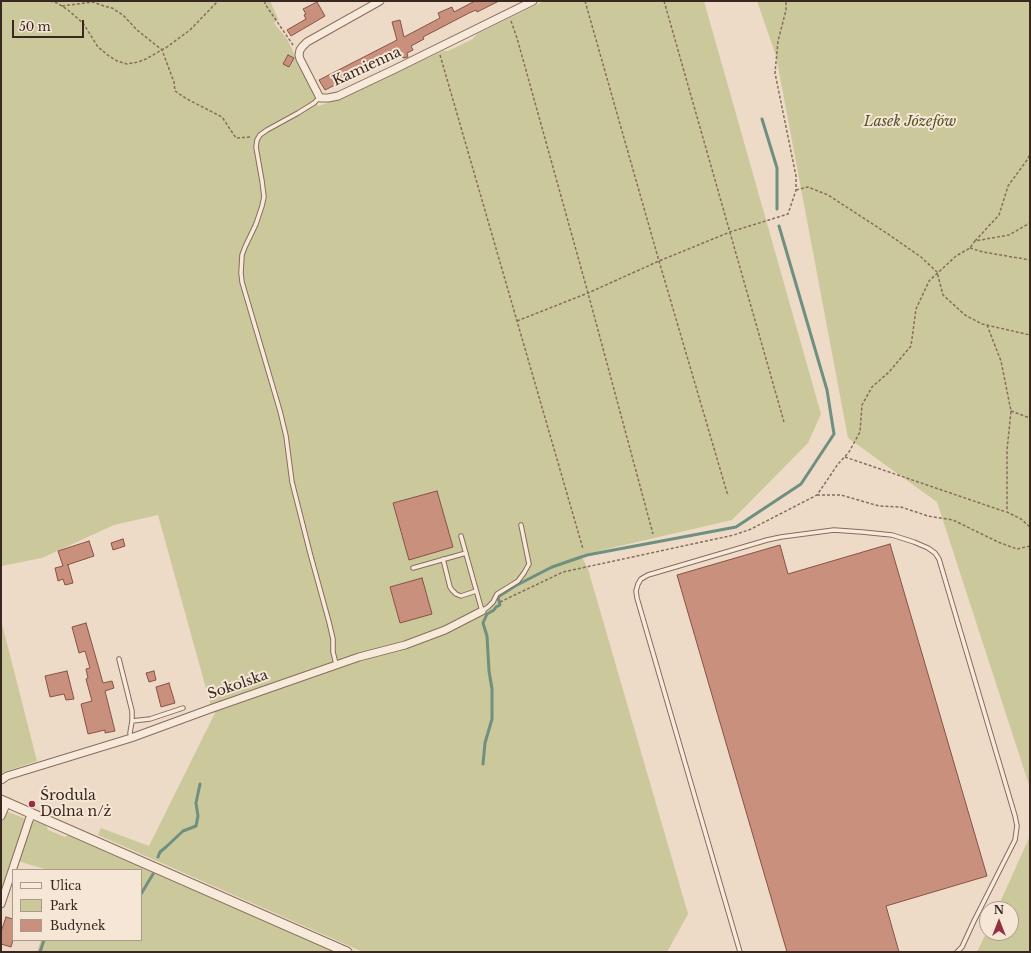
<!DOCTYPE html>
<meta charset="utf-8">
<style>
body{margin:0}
#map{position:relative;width:1031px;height:953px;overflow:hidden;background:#eddbc7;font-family:"Libre Baskerville",serif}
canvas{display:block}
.frame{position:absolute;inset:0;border:2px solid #392820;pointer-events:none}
.legend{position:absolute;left:12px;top:869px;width:130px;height:72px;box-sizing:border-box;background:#f5e6d6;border:1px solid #aa9a8d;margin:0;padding:5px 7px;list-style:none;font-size:12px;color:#392820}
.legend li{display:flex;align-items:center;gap:8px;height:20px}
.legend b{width:20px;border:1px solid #aa9a8d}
.north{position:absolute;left:979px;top:901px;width:40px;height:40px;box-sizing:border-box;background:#f5e6d6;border:1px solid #aa9a8d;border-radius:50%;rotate:0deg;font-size:11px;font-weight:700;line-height:16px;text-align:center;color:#392820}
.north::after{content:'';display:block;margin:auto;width:14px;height:18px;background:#952f43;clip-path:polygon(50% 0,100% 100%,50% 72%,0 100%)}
.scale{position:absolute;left:12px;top:20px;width:72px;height:18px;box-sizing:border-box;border:2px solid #392820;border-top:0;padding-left:5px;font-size:12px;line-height:14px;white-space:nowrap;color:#392820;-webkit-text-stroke:3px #f5e6d6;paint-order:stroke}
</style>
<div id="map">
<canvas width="1031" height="953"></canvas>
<div class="frame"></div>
<ul class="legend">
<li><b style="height:5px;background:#f8eada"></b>Ulica</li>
<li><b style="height:11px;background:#cbc89b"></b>Park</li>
<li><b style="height:11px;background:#ca907e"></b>Budynek</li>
</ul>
<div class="north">N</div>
<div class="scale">50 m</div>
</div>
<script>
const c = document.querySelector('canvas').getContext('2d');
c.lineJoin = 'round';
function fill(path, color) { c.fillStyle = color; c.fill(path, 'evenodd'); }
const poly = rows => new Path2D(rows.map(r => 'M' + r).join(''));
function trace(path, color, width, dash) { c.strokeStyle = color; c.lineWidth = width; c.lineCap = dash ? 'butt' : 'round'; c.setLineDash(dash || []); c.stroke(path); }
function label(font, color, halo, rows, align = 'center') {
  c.font = font + ' "Libre Baskerville",serif'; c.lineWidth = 4; c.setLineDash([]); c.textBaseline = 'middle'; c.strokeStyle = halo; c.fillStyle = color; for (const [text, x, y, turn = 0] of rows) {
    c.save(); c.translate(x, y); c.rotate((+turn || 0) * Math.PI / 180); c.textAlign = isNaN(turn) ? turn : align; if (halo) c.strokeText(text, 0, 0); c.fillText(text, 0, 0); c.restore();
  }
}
fill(poly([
 [1,1,270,1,278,19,274,23,287,39,311,88,318,106,340,99,443,51,448,51,473,39,477,34,544,1,704,1,821,414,808,443,732,520,581,555,588,569,688,914,667,952,363,952,98,835,101,828,149,846,215,713,210,703,158,515,114,525,42,558,1,566],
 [757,1,1030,1,1030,788,937,502,848,438,776,56],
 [1,620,37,761,1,773],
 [6,811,26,819,1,895,1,824],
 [34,821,46,825,48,830,65,837,69,835,239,909,335,952,37,952,41,940,141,940,141,870,48,870,18,861,30,823],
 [1030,836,1030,952,977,952,987,931,987,933,1011,933,1011,909,997,909]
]), '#cbc89b');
trace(poly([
 [762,119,777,168,777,209],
 [483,764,485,743,492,719,492,689,489,671,487,636,483,623,487,614,494,610,496,607,500,605,498,597,515,586,552,567,587,555,736,527,801,484,834,434,827,390,779,226],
 [158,857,160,852,166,847,183,831,196,826,198,816,196,803,200,784],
 [141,894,153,874],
 [40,952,44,940]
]), '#6f8f81', 3);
const building = poly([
 [475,1,499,1,477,12,476,10,469,13,423,37,424,39,411,46,413,50,407,53,408,57,403,58,402,56,396,58,395,58,357,75,356,73,339,81,339,83,325,90,319,80,397,40,392,22,400,20,404,37,440,18,438,13,452,7,454,12,475,1],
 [317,2,325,16,291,36,287,30,306,19,304,15,306,14,303,9,317,2],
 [288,55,294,58,289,67,283,64,288,55],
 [437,491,453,547,409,560,393,503,437,491],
 [123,539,125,546,113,550,111,543,123,539],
 [89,541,94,556,67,565,68,565,73,583,65,585,63,579,58,581,55,568,63,566,58,551,89,541],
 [890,544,987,876,886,906,899,952,787,952,677,575,780,545,788,574,890,544],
 [422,578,432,614,400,623,390,587,422,578],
 [86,623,103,683,112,681,114,688,105,691,115,731,105,733,105,730,88,734,81,704,92,701,86,679,88,678,86,669,90,668,85,651,79,653,72,627,86,623],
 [67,671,74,699,66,700,64,694,50,697,45,676,67,671],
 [154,671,156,680,149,682,146,673,154,671],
 [169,683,175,703,161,707,156,687,169,683],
 [6,917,13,919,13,940,11,947,1,944,1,932,6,917]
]);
fill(building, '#ca907e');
trace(building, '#875244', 1);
const service = poly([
 [319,98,314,103,298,113,267,130,260,135,257,140,256,147,262,181,264,197,262,206,256,224,245,247,242,255,241,273,242,282,280,411,286,436,292,482,310,553,329,622,333,639,333,652,336,664],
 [461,536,482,611,488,607,493,602,497,594,518,581,524,573,529,564,521,525],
 [443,559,450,587,452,590,456,594,461,596,476,591],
 [413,568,466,553],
 [119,659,132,711,132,721,130,733,131,738],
 [132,721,150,719,183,708],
 [740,952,637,598,636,591,638,584,641,579,648,575,767,540,781,537,834,530,862,532,892,535,914,542,928,548,935,553,939,559,1015,816,1017,826,1015,840,974,921,962,947,957,952]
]);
const minor = poly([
 [380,1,307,42,302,47,300,50,299,55,300,59,320,98,328,98,338,96,395,69,533,1],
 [1,780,7,776,131,738,210,709,359,657,405,645,445,630,482,611],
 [1,816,7,802],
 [1,904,29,820,32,813]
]);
const tertiary = poly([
 [1,800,347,952]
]);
trace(service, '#886c5d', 5.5);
trace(minor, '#886c5d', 9);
trace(tertiary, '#886c5d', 11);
trace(poly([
 [50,1,57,3,68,10,83,23,98,47,109,56,117,61,127,64,138,62,146,59,167,47,190,30,218,1],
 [265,1,265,4,293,45],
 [585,1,659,261,728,496],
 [664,1,784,422],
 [62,6,93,2,104,6,112,8,123,15,137,30,162,50,174,82,175,91,187,99,222,117,236,138,251,137],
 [511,21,517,38,588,293,653,534],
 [440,55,583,549],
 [796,190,808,187,828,195,888,234,921,257,937,272,943,295,965,315,982,324,1030,335],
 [975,241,999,215,1008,186,1027,160,1030,154],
 [970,248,983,252,1030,260],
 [517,321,588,293,659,261,730,232,788,214,796,190,796,176,775,73,778,41,786,10,786,1],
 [987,325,1001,361,1011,411,1007,450,1007,512,1021,519,1030,527],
 [1011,411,1030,418],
 [845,457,1006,512],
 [817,495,841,495,879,506,901,507,928,516,953,520,998,542,1017,549,1030,546],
 [500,602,563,572,734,535,751,529,817,495,838,464,849,452,860,432,862,405,872,387,889,372,911,346,916,309,929,281,956,256,970,248,975,241,1009,235,1030,223]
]), '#886c5d', 1.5, [3, 2]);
trace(service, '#f8eada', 3.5);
trace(minor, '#f8eada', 7);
trace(tertiary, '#f8eada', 9);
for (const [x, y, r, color] of [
 [32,804,4,"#952f43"]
]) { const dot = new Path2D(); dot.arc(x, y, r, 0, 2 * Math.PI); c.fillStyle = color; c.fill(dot); trace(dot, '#f5e6d6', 1.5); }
label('14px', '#392820', '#f5e6d6', [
 ["Kamienna",367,67,-25],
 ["Sokolska",238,685,-19]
]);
label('italic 14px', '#525527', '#f5e6d6', [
 ["Lasek Józefów",910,122]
]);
label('14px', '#392820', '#f5e6d6', [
 ["Środula",40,796],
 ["Dolna n/ż",40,812]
], 'left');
</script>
